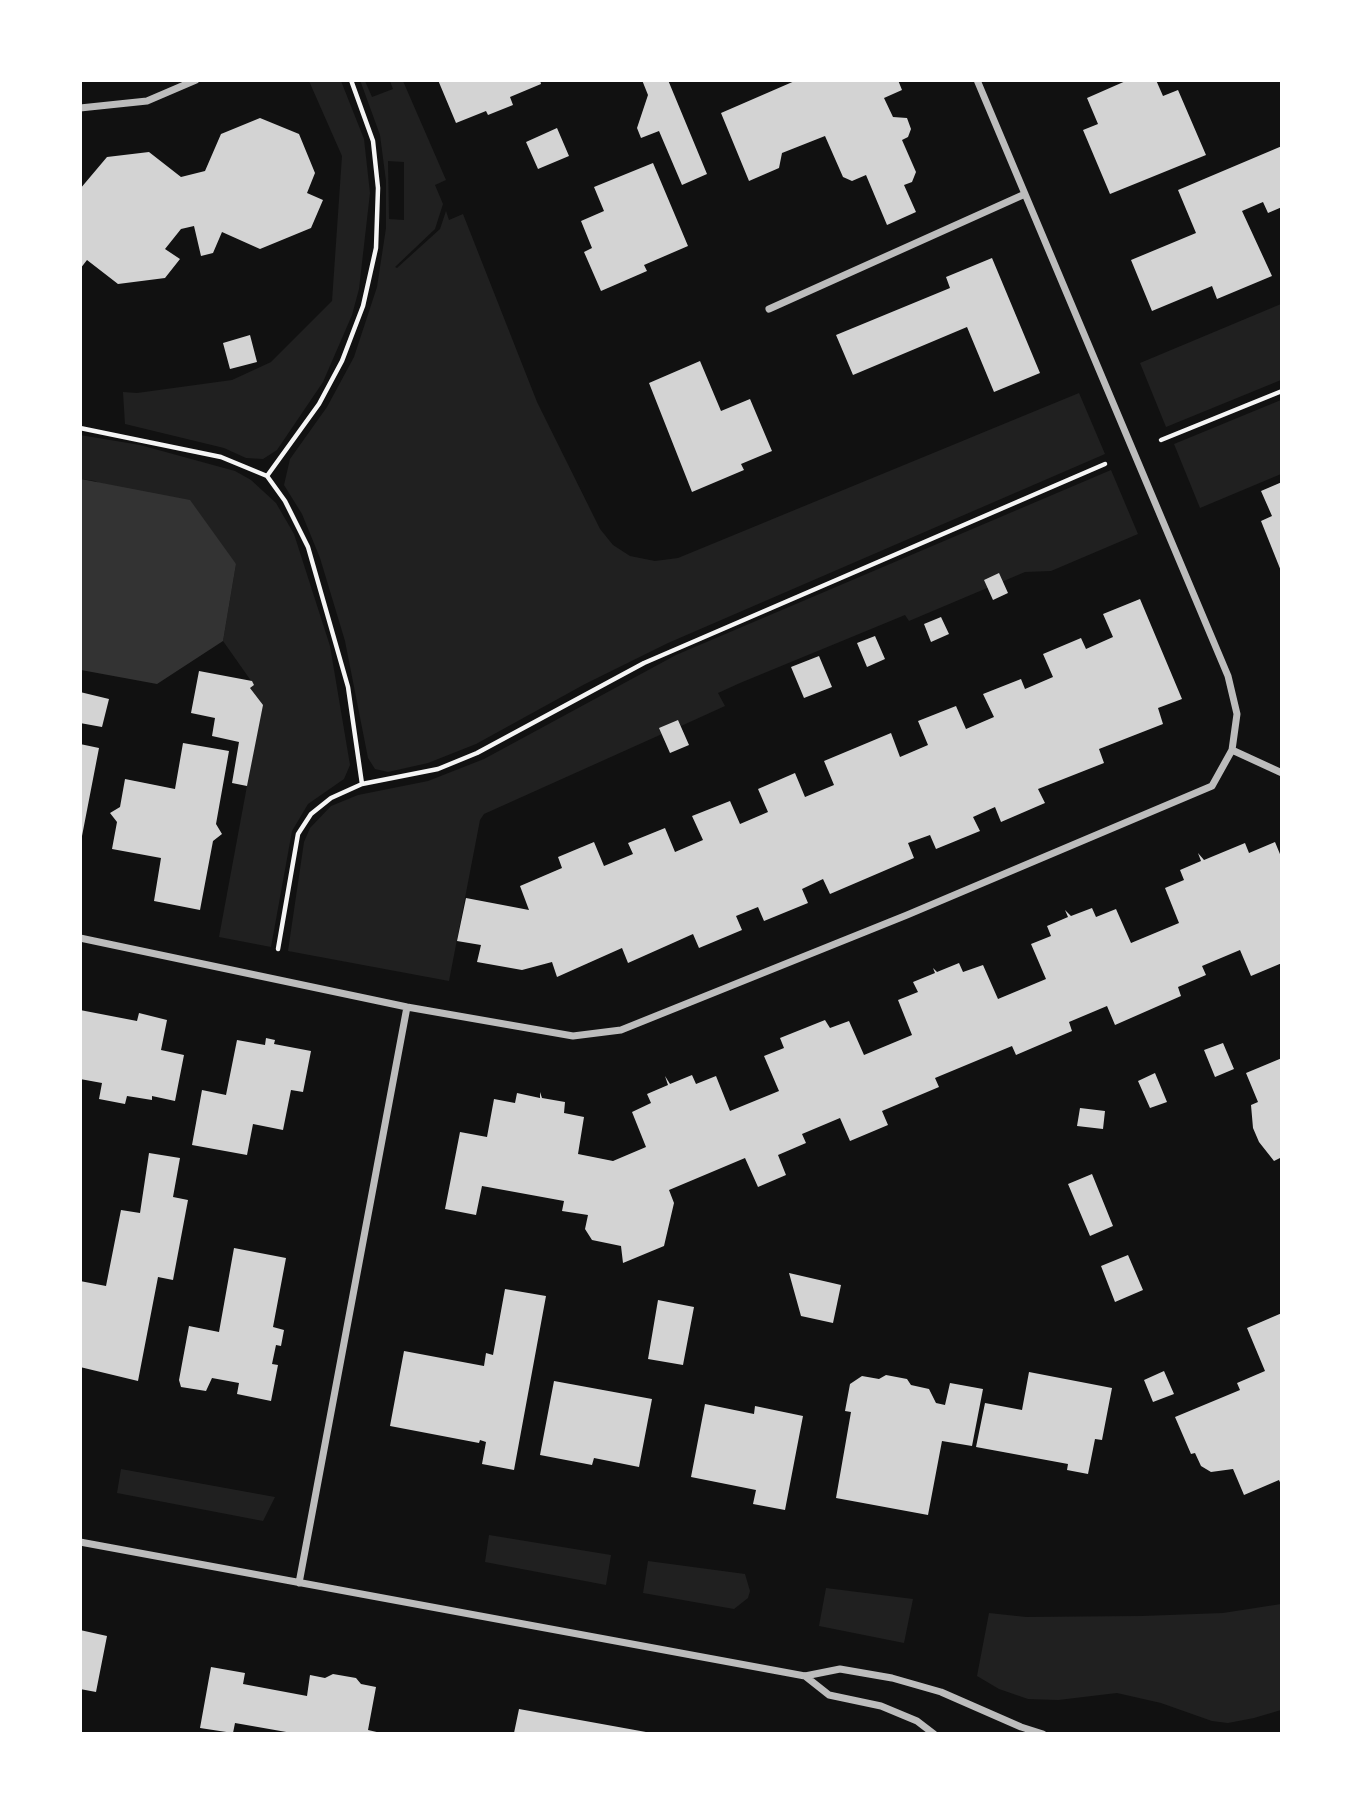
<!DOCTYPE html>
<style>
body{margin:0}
#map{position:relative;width:1362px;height:1814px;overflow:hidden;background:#111;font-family:"Golos Text",sans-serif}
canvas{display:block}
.frame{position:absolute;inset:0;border:82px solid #fff;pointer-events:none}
</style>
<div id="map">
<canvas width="1362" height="1814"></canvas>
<div class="frame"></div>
</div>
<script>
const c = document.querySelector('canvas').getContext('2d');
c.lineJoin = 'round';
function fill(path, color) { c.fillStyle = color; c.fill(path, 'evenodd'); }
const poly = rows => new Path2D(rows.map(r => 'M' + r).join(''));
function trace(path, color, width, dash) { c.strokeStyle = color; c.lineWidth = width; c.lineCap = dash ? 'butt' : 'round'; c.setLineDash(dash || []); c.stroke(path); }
fill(poly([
 [360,80,365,81,372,97,393,89,390,81,403,81,446,180,435,185,443,204,435,229,395,267,397,268,440,229,446,211,449,220,463,214,537,402,600,529,613,545,630,556,655,561,678,558,1079,393,1105,454,668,643,585,684,476,744,428,763,388,772,375,769,368,758,345,641,320,558,302,514,284,485,290,459,327,407,354,357,377,287,386,228,386,181,380,135],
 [388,161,404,162,404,220,389,219],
 [309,81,341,81,364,139,370,193,359,289,352,315,323,382,277,450,263,459,246,458,224,448,125,424,123,392,137,393,232,380,271,362,332,301,342,156],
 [1281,304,1281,380,1166,427,1140,363],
 [1281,400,1281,474,1200,508,1174,444],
 [80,435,140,445,235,471,251,480,276,503,294,534,330,646,350,765,344,779,308,804,292,831,271,947,219,937,262,705,250,688,254,685,223,641,236,564,95,481,81,479],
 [1111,470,1138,534,1051,571,1025,572,909,621,905,615,740,683,718,693,725,706,681,726,678,720,660,728,662,734,484,814,480,820,449,981,288,951,304,842,310,828,331,806,358,795,428,781,484,759,676,655],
 [121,1469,275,1497,263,1521,117,1493],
 [489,1535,611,1555,606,1585,485,1562],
 [648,1561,745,1574,750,1591,748,1598,734,1609,643,1593],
 [826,1588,913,1599,904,1643,819,1626],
 [1281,1604,1281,1710,1254,1718,1228,1723,1212,1721,1161,1703,1117,1693,1058,1700,1028,1699,999,1689,977,1676,989,1613,1026,1617,1142,1616,1223,1613]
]), '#202020');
fill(poly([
 [81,479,190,500,236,564,223,641,157,684,81,670]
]), '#333');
fill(poly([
 [438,80,540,80,541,84,510,97,513,105,488,115,486,111,456,123],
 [642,80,668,80,707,174,682,185,659,131,641,138,637,128,648,95],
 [797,80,898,80,902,90,884,98,893,117,907,118,911,129,908,137,902,140,916,172,912,182,904,185,916,212,887,225,866,175,852,181,843,177,825,136,782,153,779,168,749,181,721,113],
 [1128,80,1156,80,1163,96,1178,90,1206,155,1110,194,1083,130,1098,124,1087,98],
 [260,118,299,134,315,173,307,193,323,200,311,228,260,249,222,232,213,253,201,256,194,226,181,229,165,249,180,259,165,278,118,284,87,260,80,269,80,189,107,157,149,152,181,177,205,171,221,134],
 [557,128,569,156,538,169,526,142],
 [1282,146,1282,207,1268,213,1263,202,1242,211,1272,276,1217,299,1212,286,1152,311,1131,260,1196,233,1178,190],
 [653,163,688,246,644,265,647,271,601,291,584,252,592,248,581,221,604,211,594,187],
 [992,258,1040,373,994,392,967,327,853,375,836,335,950,288,946,277],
 [250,335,257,362,230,369,223,343],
 [700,361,721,411,750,399,772,451,741,464,744,470,692,492,649,383],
 [1282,482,1282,571,1281,571,1261,521,1272,516,1261,491],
 [999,573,1008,593,993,600,984,580],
 [1140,599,1182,699,1158,708,1163,724,1099,749,1104,763,1038,789,1045,803,1001,822,995,807,973,817,980,831,936,849,930,835,908,843,914,858,830,894,823,879,802,889,808,903,764,921,758,907,736,916,742,930,699,948,693,934,628,963,622,948,557,977,552,962,522,970,477,962,481,945,457,941,466,898,529,910,520,886,562,868,558,857,594,842,604,866,633,854,628,843,665,828,675,852,703,840,692,816,730,801,740,824,768,812,758,789,795,773,805,797,834,785,824,761,891,733,900,757,928,745,918,721,956,706,966,729,994,717,983,694,1021,679,1025,689,1053,677,1043,654,1081,638,1086,649,1113,637,1103,614],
 [941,617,949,634,931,642,924,624],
 [875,636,885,659,867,667,857,643],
 [819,656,832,687,804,698,791,667],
 [199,671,252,681,254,685,250,688,263,705,247,786,232,783,239,742,212,736,215,718,191,713],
 [80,692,109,699,102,727,80,723],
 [678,720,689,745,670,753,659,728],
 [183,743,229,751,216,824,222,834,213,841,200,910,154,901,161,858,112,849,117,822,110,813,120,807,125,779,175,789],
 [80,744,99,748,82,836,80,836],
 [1275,842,1282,859,1282,963,1251,976,1240,950,1202,966,1206,975,1178,987,1181,996,1115,1025,1107,1006,1069,1022,1072,1031,1016,1055,1012,1046,935,1078,939,1087,882,1111,888,1125,850,1141,840,1118,802,1134,806,1143,778,1155,786,1175,758,1187,745,1158,669,1190,674,1203,664,1246,623,1263,621,1246,592,1240,585,1229,588,1215,562,1211,564,1201,482,1186,476,1215,445,1209,460,1132,487,1137,494,1099,515,1103,517,1093,540,1098,540,1092,542,1098,565,1102,564,1113,584,1117,578,1154,613,1161,646,1147,632,1112,651,1103,647,1094,668,1085,665,1076,670,1084,692,1075,696,1084,716,1076,730,1111,779,1091,764,1056,784,1048,780,1038,825,1020,830,1028,849,1021,864,1055,912,1035,898,1000,918,992,913,982,935,973,933,968,937,972,959,963,963,972,983,965,998,999,1046,979,1031,944,1051,936,1047,926,1068,917,1065,910,1071,916,1092,908,1096,917,1116,909,1131,943,1179,923,1165,888,1184,880,1180,870,1201,861,1198,853,1204,860,1245,843,1249,853],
 [80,1010,137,1021,139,1013,167,1020,161,1050,184,1055,175,1101,152,1096,152,1100,127,1096,125,1104,99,1099,102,1083,80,1079],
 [266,1038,275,1040,274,1044,311,1051,303,1092,291,1090,283,1130,253,1124,247,1155,192,1145,202,1090,226,1095,237,1040,265,1045],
 [1223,1043,1234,1069,1215,1077,1204,1050],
 [1282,1058,1282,1157,1274,1161,1259,1142,1253,1128,1251,1105,1258,1102,1246,1073],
 [1155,1073,1167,1102,1150,1108,1138,1081],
 [1080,1108,1105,1111,1103,1129,1077,1126],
 [149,1153,180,1158,173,1197,188,1200,173,1280,158,1277,138,1381,80,1367,80,1281,106,1286,121,1210,140,1213],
 [1092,1174,1113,1226,1090,1236,1068,1184],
 [234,1248,286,1258,273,1327,284,1330,281,1346,276,1345,272,1364,278,1365,271,1401,237,1394,239,1383,212,1378,206,1391,181,1387,179,1380,189,1326,219,1332],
 [1128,1255,1143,1290,1115,1302,1101,1266],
 [789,1273,841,1285,833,1323,801,1316],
 [505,1289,546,1296,514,1470,482,1464,486,1442,480,1440,479,1443,390,1426,404,1351,484,1366,486,1353,493,1355],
 [658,1300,694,1307,683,1365,648,1359],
 [1282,1313,1282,1487,1279,1480,1244,1495,1233,1469,1211,1472,1201,1466,1195,1453,1191,1454,1175,1417,1240,1390,1237,1383,1265,1371,1247,1328],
 [1164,1371,1174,1394,1153,1402,1144,1380],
 [1029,1372,1112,1388,1102,1440,1095,1439,1088,1474,1067,1470,1068,1464,976,1447,985,1403,1022,1410],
 [886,1375,907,1379,911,1385,929,1389,936,1403,945,1405,950,1383,983,1389,972,1446,942,1441,928,1515,836,1498,851,1412,845,1411,850,1384,862,1376,879,1379],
 [554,1381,652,1399,639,1467,594,1458,592,1465,540,1455],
 [705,1404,754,1414,755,1406,803,1416,785,1510,753,1504,756,1490,691,1477],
 [80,1630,107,1636,96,1692,80,1689],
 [211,1667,245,1673,243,1684,307,1696,310,1675,325,1678,333,1674,356,1678,361,1684,376,1687,368,1730,381,1733,292,1733,235,1723,233,1733,200,1728],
 [519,1709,646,1732,645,1733,514,1733]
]), '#d3d3d3');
trace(poly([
 [80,428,221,457,267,476,285,501,308,547,348,687,362,784,331,798,311,814,298,834,278,949],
 [1161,440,1282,391],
 [267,476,319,404,342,361,363,306,376,248,378,188,373,141,351,80],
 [362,784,438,769,477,753,644,663,1105,464]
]), '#f5f5f5', 4.5);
trace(poly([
 [80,108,147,101,196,80],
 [769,309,1025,194],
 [1232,750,1282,773],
 [80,938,407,1007,573,1036,621,1030,907,915,1212,786,1232,750,1237,714,1228,676,977,80],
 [80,1542,805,1676,840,1669,892,1678,941,1692,1021,1727,1043,1734],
 [299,1583,407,1007],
 [805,1676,829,1695,881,1706,917,1721,934,1734]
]), '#bcbcbc', 7);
</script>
